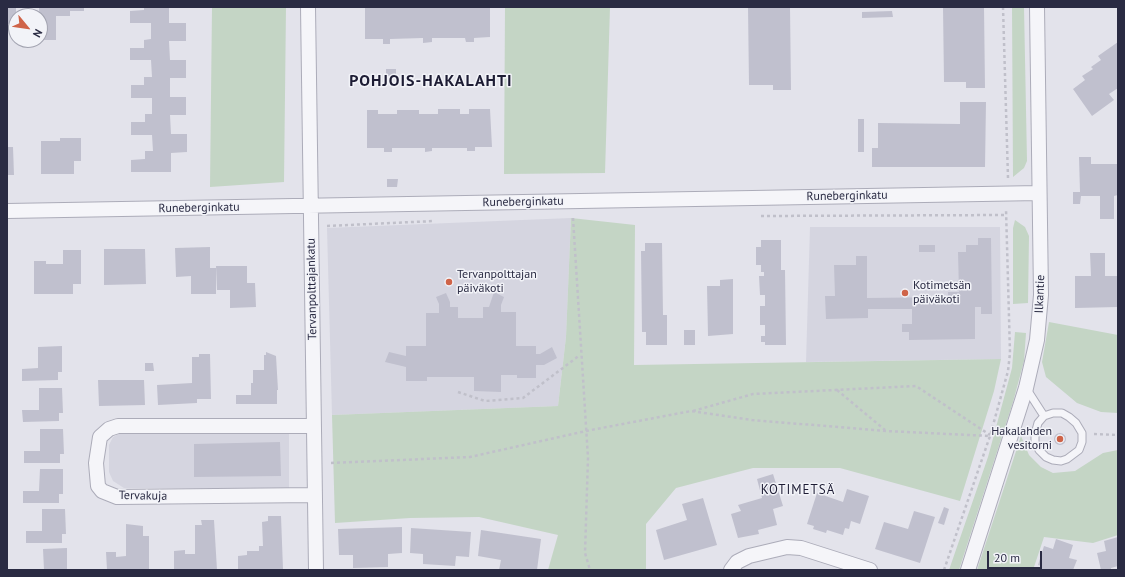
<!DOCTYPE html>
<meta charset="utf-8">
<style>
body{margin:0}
#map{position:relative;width:1125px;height:577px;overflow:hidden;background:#e3e3eb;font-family:"PT Sans",sans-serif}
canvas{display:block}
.frame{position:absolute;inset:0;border:8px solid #2a2b43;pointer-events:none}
.north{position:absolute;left:8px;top:8px;width:40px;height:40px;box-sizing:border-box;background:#f2f3f8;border:1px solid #a2a3b0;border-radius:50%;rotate:119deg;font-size:11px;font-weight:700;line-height:16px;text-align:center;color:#2a2b43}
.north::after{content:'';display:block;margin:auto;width:14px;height:18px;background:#cf6348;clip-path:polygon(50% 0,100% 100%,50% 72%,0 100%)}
.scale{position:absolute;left:987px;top:551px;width:55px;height:18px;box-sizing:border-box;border:2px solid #2a2b43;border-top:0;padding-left:5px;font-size:12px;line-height:14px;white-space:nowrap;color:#2a2b43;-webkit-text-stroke:3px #f2f3f8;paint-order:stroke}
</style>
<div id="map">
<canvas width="1125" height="577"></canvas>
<div class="frame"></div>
<div class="north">N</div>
<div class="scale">20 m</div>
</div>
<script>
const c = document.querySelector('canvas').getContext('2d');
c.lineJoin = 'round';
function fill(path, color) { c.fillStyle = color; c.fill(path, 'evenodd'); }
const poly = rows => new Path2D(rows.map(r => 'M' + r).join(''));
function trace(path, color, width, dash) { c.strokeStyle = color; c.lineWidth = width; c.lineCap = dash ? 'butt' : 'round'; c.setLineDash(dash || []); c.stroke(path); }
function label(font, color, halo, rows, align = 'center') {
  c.font = font + ' "PT Sans",sans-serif'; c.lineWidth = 3; c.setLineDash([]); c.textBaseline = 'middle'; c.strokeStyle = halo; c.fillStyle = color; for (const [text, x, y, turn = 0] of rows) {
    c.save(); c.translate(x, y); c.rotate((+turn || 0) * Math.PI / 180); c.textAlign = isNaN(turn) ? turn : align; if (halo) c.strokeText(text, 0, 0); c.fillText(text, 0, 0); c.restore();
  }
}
fill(poly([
 [571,218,566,337,558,406,332,415,327,228],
 [810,227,1000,227,1001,359,806,362],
 [289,433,289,488,124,488,113,481,109,472,109,445,113,437,119,434]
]), '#d5d5e0');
fill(poly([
 [212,7,286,7,284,182,210,187],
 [505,7,610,7,605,173,504,174],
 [1012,7,1024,7,1027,161,1024,168,1013,177],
 [571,218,635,225,634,365,1001,359,994,391,960,501,840,468,753,468,676,488,646,524,646,570,548,570,558,535,479,517,410,518,335,523,332,415,558,406,566,337],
 [1015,220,1025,227,1029,236,1028,303,1013,304,1013,228],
 [1049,322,1118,335,1118,413,1101,412,1077,403,1046,377,1042,362],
 [1015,332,1026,333,1024,361,1013,402,959,570,949,570,988,457,1012,368],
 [1021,436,1029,455,1041,467,1053,473,1075,471,1103,453,1118,450,1118,535,1093,543,1044,537,1033,570,977,570]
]), '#c4d5c5');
fill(poly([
 [7,7,16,7,16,24,7,24],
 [39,7,84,7,84,11,70,11,70,16,56,16,56,40,40,40],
 [144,7,169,7,169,23,186,23,186,41,169,41,170,60,186,60,186,78,170,78,170,97,186,97,186,115,170,115,171,134,187,134,187,152,171,153,171,172,131,172,131,160,145,159,145,151,153,151,152,135,131,135,131,122,145,122,145,114,152,114,152,98,131,98,131,85,144,85,144,77,152,77,151,60,130,60,130,48,144,48,144,40,151,39,151,23,130,23,130,11,144,10],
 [365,7,490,7,490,37,474,38,474,42,466,42,465,38,432,38,432,42,423,43,423,38,390,39,390,44,383,44,383,39,365,39],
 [748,7,790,7,791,90,773,90,773,85,749,85],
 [943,7,984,7,985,88,966,88,966,82,944,82],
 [892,11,893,17,862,18,862,12],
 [1118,42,1118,88,1109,94,1114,100,1092,116,1073,89,1085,80,1082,76,1093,69,1091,67,1101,60,1098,56],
 [386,69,396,69,396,76,386,76],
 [960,102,986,102,985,167,872,167,872,148,878,148,878,123,960,124],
 [438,109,460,109,460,114,469,114,469,109,490,109,492,147,475,147,475,151,467,151,467,148,432,148,432,151,425,152,425,148,392,148,392,152,384,152,384,148,367,148,367,110,378,110,378,114,397,114,397,110,419,110,419,114,438,114],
 [858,119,864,119,864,152,858,152],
 [60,138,81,138,81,161,74,161,74,174,41,174,41,141,60,141],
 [7,147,13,147,14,175,7,175],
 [1079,157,1091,157,1091,164,1118,164,1118,195,1114,196,1114,219,1100,219,1100,196,1081,196,1080,204,1073,204,1073,192,1080,192],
 [387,179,398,179,397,187,387,187],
 [978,238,991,238,992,314,981,314,981,307,975,307,975,339,909,340,909,332,902,332,902,324,912,324,912,309,868,309,868,318,826,319,825,296,835,296,834,265,856,265,856,256,867,256,867,298,948,297,948,292,959,292,958,252,966,252,966,245,978,245],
 [761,240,781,240,781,270,785,270,786,345,765,345,765,342,761,342,761,336,765,336,765,325,760,325,760,306,765,306,765,295,760,295,759,276,764,276,764,272,761,272,761,265,756,265,756,247,761,247],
 [645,243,662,243,663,315,667,315,667,345,646,345,646,332,642,332,641,251,645,251],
 [919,245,935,245,935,252,919,252],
 [210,247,210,268,216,268,216,294,191,294,191,276,176,277,175,248],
 [104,249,145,249,146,284,104,285],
 [63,250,81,250,81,284,73,284,73,294,34,294,34,261,46,261,46,264,63,264],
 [1090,253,1105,253,1105,276,1118,276,1118,307,1075,308,1075,276,1091,276],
 [216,266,247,266,247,283,255,283,256,307,230,308,230,290,217,290],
 [733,279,733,334,708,336,707,286,720,286,720,280],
 [494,292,504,297,501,305,501,312,516,312,516,346,536,346,536,354,540,354,552,347,557,358,544,365,536,365,536,378,517,378,517,375,501,375,501,392,474,391,474,377,427,377,427,381,406,381,406,367,385,362,389,352,406,356,406,346,426,346,426,313,439,313,439,304,436,297,446,293,450,302,450,307,458,307,458,318,483,318,483,307,489,307],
 [684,330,695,330,695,345,684,345],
 [62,346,62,372,58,372,58,380,22,381,22,369,38,368,38,347],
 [266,352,276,356,278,390,277,390,277,404,236,404,236,395,251,395,251,383,253,383,253,370,264,370,264,355,266,355],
 [199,354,210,354,211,399,197,399,197,403,158,405,157,385,192,383,192,357,199,357],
 [145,363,153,363,154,371,145,371],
 [98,380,144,380,145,405,99,406],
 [39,388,62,388,63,413,59,413,59,421,23,422,22,410,39,410],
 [40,429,63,429,64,454,60,454,60,463,24,463,24,451,40,451],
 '1054 439a6 6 0 1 1 12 0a6 6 0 1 1-12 0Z',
 [280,442,281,476,194,477,194,444],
 [40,469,63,469,63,494,59,494,59,503,23,503,23,491,39,491],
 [773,474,783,506,773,509,777,525,758,530,759,534,738,538,731,514,741,511,738,505,762,498,757,479],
 [847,489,869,496,860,524,851,521,849,529,845,528,843,535,827,530,826,533,813,529,814,526,807,524,817,493,843,502],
 [703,498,717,545,664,560,656,530,687,520,682,504],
 [944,507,949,509,944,525,938,523],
 [42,509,65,509,66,534,62,534,62,543,26,543,26,531,42,531],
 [914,511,935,517,920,563,875,549,884,522,908,529],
 [268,516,281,516,283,569,238,570,238,556,247,555,247,551,259,551,259,546,263,546,262,522,268,521],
 [201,520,214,520,217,570,174,570,174,551,185,550,185,554,195,554,195,525,202,525],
 [126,524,143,526,143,536,149,536,149,570,107,570,106,552,116,552,116,557,126,556],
 [402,527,402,553,388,554,388,567,353,568,353,555,339,555,338,529],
 [411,528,471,532,469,557,456,556,455,566,423,564,423,554,410,553],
 [481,530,541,539,537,570,499,570,501,560,478,556],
 [1118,537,1118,566,1111,568,1111,570,1101,570,1097,553,1106,551,1104,541],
 [1056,539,1073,545,1069,558,1077,560,1073,570,1040,570,1042,566,1038,565,1044,546,1053,549],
 [67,548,67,570,44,570,43,549]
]), '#c0c0ce');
const lane = poly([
 [1026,388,1044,416,1053,413,1062,413,1069,417,1076,423,1082,433,1082,442,1079,450,1067,459,1061,461,1053,460,1046,457,1039,450,1035,442,1035,434,1038,423,1044,416]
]);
const street = poly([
 [308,7,316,570],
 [7,211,1039,193],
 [314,426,118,426,109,429,100,437,96,463,98,486,102,491,117,497,315,495],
 [731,570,737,562,749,556,787,547,801,548,870,570],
 [968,570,1026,388,1037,340,1041,295,1037,7]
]);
trace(lane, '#acacb9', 9);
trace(street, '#acacb9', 16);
trace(poly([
 [1003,7,1008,178],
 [761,216,1006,215],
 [573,218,588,458,585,553,590,570],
 [327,226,434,221],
 [837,390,885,430],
 [458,392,485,401,523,398,580,355],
 [693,411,753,394,916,386,990,435],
 [1094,434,1118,435],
 [331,463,470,457,586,431,691,411,752,420,886,431,990,436],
 [944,570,990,436,1008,371,1010,353,1006,209]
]), '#c0c0ca', 2.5, [3, 3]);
trace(lane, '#f5f5f9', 7);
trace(street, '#f5f5f9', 14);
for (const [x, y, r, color] of [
 [449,282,4,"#cf6348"],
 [905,293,4,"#cf6348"],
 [1060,439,4,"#cf6348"]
]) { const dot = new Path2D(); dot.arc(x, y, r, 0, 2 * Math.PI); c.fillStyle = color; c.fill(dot); trace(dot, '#f2f3f8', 1.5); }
label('12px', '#2a2b43', '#f2f3f8', [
 ["Runeberginkatu",847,196,-1],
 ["Runeberginkatu",523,202,-1],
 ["Runeberginkatu",199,208,-1],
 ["Tervanpolttajankatu",312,289,-91],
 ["Ilkantie",1040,294,-88],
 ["Tervakuja",143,496,1]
]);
label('12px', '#2a2b43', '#f2f3f8', [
 ["Tervanpolttajan",457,275],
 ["päiväkoti",457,289],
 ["Kotimetsän",913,286],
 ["päiväkoti",913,300],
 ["Hakalahden",1052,432,"right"],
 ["vesitorni",1052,446,"right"]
], 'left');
c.letterSpacing = '1px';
label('13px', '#1d1c34', '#f2f3f8', [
 ["KOTIMETSÄ",798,490]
]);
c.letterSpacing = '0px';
c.letterSpacing = '1px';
label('bold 16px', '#1d1c34', '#f2f3f8', [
 ["POHJOIS-HAKALAHTI",431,81]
]);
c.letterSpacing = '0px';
</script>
